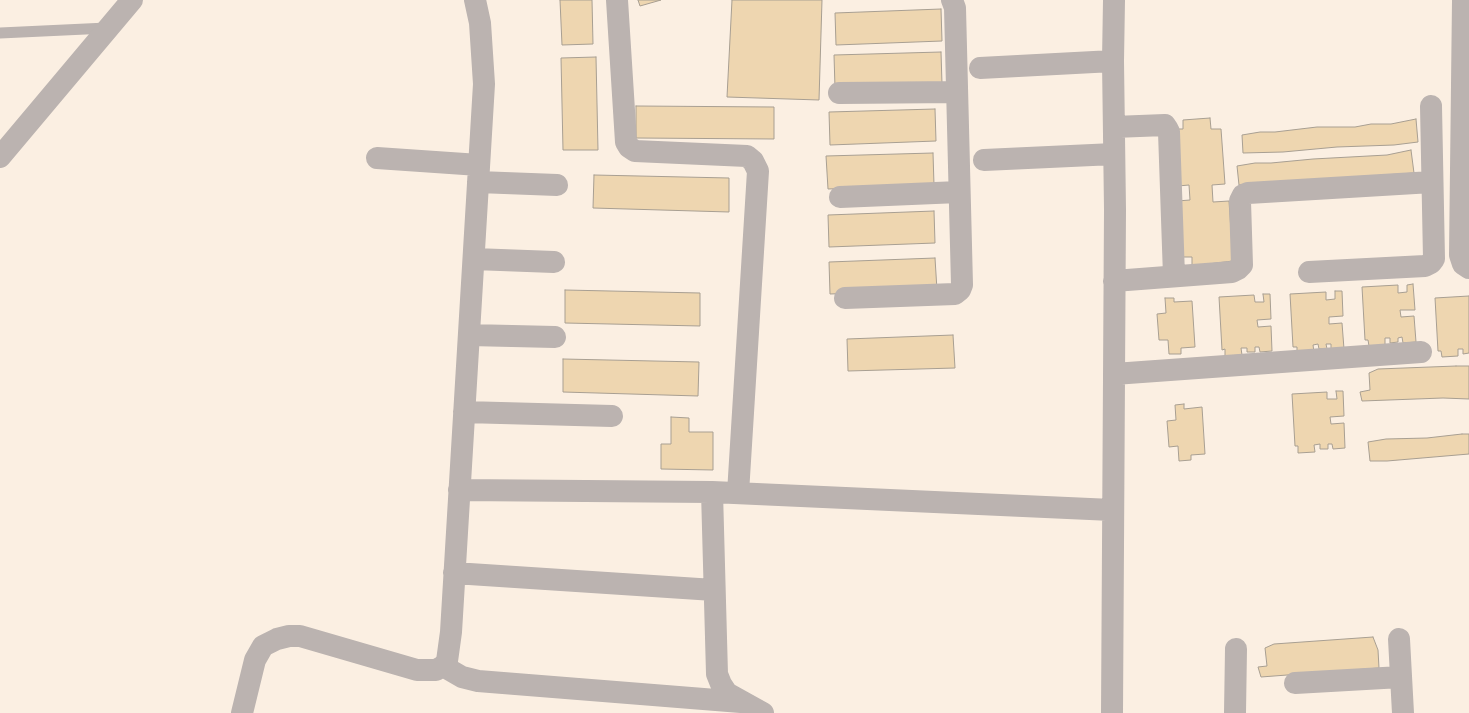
<!DOCTYPE html>
<style>
body{margin:0}
canvas{display:block;background:#fbefe2}
</style>
<canvas width="1469" height="713"></canvas>
<script>
const c = document.querySelector('canvas').getContext('2d');
c.lineJoin = 'round';
function fill(path, color) { c.fillStyle = color; c.fill(path, 'evenodd'); }
const poly = rows => new Path2D(rows.map(r => 'M' + r).join(''));
function trace(path, color, width, dash) { c.strokeStyle = color; c.lineWidth = width; c.lineCap = dash ? 'butt' : 'round'; c.setLineDash(dash || []); c.stroke(path); }
const building = poly([
 [560,0,592,0,593,44,562,45,560,0],
 [638,0,661,0,640,6,638,0],
 [732,0,822,0,819,100,727,97,732,0],
 [941,9,942,41,836,45,835,13,941,9],
 [941,52,942,84,835,88,834,55,941,52],
 [596,57,598,150,563,150,561,58,596,57],
 [636,106,774,107,774,139,636,138,636,106],
 [935,109,936,141,830,145,829,112,935,109],
 [1210,118,1211,129,1221,129,1225,184,1212,185,1213,202,1229,201,1233,261,1192,266,1192,257,1181,257,1177,201,1190,200,1189,185,1178,186,1174,129,1183,129,1183,120,1210,118],
 [1416,119,1418,142,1394,145,1337,147,1283,152,1243,153,1242,135,1260,132,1275,132,1317,127,1355,127,1371,124,1391,124,1416,119],
 [1411,150,1414,173,1239,185,1237,166,1255,163,1271,163,1313,159,1387,155,1411,150],
 [933,153,934,185,828,189,826,156,933,153],
 [594,175,729,178,729,212,593,208,594,175],
 [934,211,935,243,829,247,828,215,934,211],
 [935,258,937,290,830,294,829,262,935,258],
 [1413,284,1415,310,1400,310,1401,317,1414,316,1416,342,1403,343,1402,337,1398,338,1398,342,1390,343,1390,338,1385,338,1385,345,1369,346,1368,340,1365,340,1362,287,1398,285,1398,293,1407,292,1407,285,1413,284],
 [565,290,700,293,700,326,565,323,565,290],
 [1335,291,1342,291,1343,316,1329,317,1329,324,1342,323,1344,349,1331,349,1331,344,1326,344,1327,349,1319,349,1318,344,1313,345,1314,352,1297,353,1297,347,1293,347,1290,294,1326,292,1326,300,1335,299,1335,291],
 [1263,294,1270,294,1271,319,1257,320,1258,327,1271,326,1272,351,1260,352,1259,347,1255,347,1255,352,1247,352,1247,348,1241,348,1242,355,1225,356,1225,349,1222,350,1219,297,1254,295,1255,302,1264,302,1263,294],
 [1469,296,1469,353,1463,354,1463,349,1458,349,1458,356,1442,357,1441,351,1438,351,1435,298,1469,296],
 [1165,298,1174,298,1174,302,1192,301,1195,347,1181,348,1181,354,1169,354,1168,340,1159,340,1157,314,1166,313,1165,298],
 [953,335,955,368,848,371,847,339,953,335],
 [563,359,699,362,698,396,563,392,563,359],
 [1456,366,1469,366,1469,399,1443,398,1362,401,1360,392,1370,390,1369,373,1378,369,1456,366],
 [1336,391,1343,391,1344,416,1330,417,1331,424,1344,423,1345,448,1333,449,1332,444,1328,444,1328,449,1320,449,1320,444,1314,445,1315,452,1298,453,1298,446,1295,446,1292,394,1327,392,1327,399,1337,399,1336,391],
 [1184,404,1184,409,1202,407,1205,454,1191,455,1191,460,1179,461,1178,446,1169,447,1167,421,1176,420,1175,405,1184,404],
 [671,417,689,418,689,432,713,432,713,470,661,469,661,444,671,444,671,417],
 [1462,434,1469,434,1469,454,1387,461,1370,461,1368,442,1386,439,1427,438,1462,434],
 [1373,637,1378,650,1379,668,1261,677,1258,667,1267,666,1265,648,1274,644,1373,637]
]);
fill(building, '#eed6b0');
trace(building, '#a89f92', 1);
trace(poly([
 [0,33,107,28]
]), '#bbb3b0', 11);
trace(poly([
 [617,0,626,142,629,147,635,151,747,156,753,161,758,171,738,493],
 [1463,0,1460,255,1463,264,1469,268],
 [980,68,1113,61],
 [839,93,957,92],
 [1114,127,1165,125,1167,128,1169,132,1174,276],
 [0,157,132,0],
 [377,158,479,165],
 [984,160,1114,154],
 [478,182,557,185],
 [840,197,959,192],
 [474,259,554,262],
 [1309,272,1425,266,1431,263,1434,259,1431,106],
 [1114,281,1232,272,1238,269,1242,265,1240,201,1243,195,1248,193,1432,182],
 [845,298,955,294,960,290,962,285,955,8,952,0],
 [469,335,555,337],
 [1114,374,1421,352],
 [464,412,612,416],
 [459,490,712,492,1112,510],
 [712,492,717,674,721,684,727,693,763,713],
 [454,573,714,590],
 [1399,639,1403,713],
 [443,666,462,677,478,681,741,702],
 [1295,683,1401,677],
 [242,713,255,660,263,646,277,639,289,636,300,636,417,670,436,670,443,666,447,661,451,632,484,84,480,23,475,0],
 [1112,713,1115,210,1113,61,1114,0],
 [1235,713,1236,649]
]), '#bbb3b0', 22);
</script>
